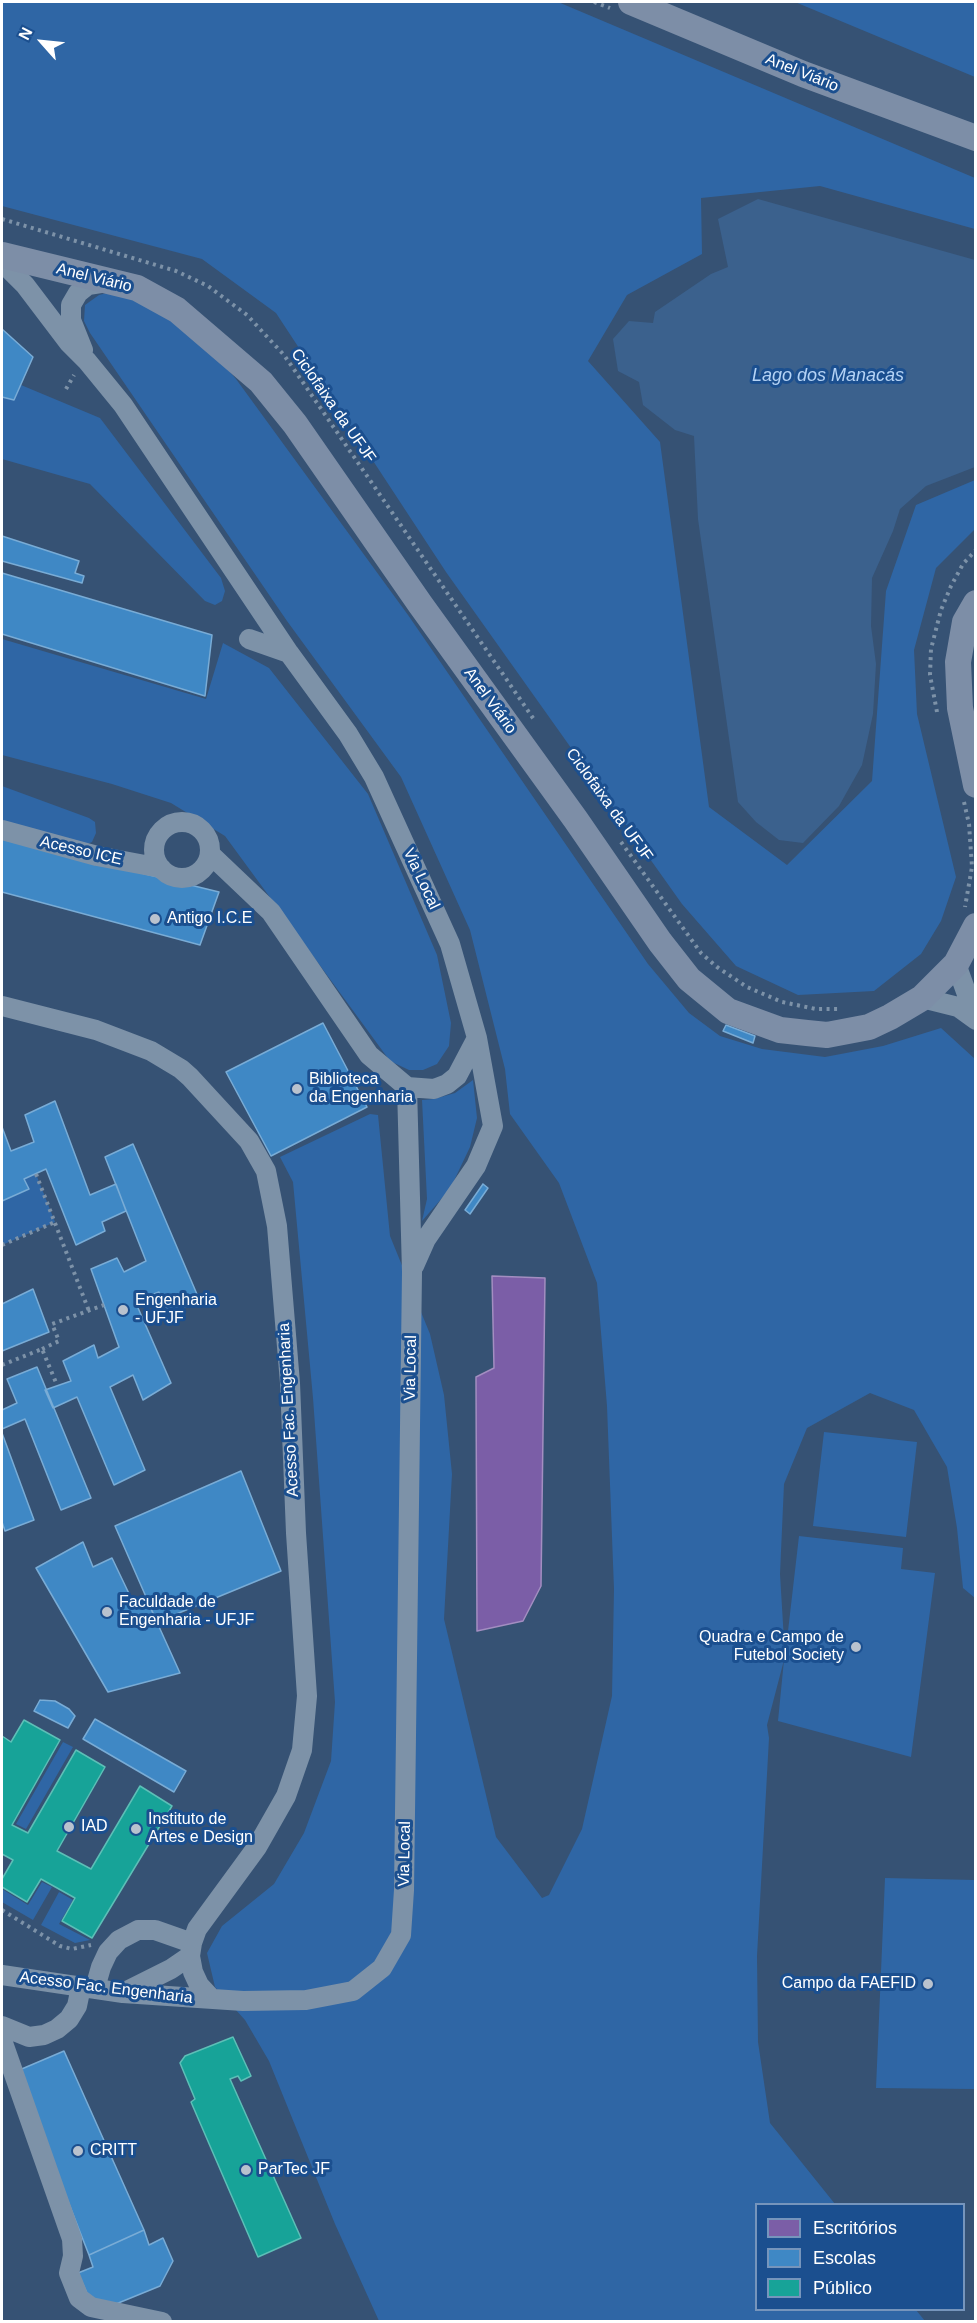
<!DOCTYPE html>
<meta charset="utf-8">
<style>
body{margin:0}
#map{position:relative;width:977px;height:2323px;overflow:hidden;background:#365274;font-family:Arial,sans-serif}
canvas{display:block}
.frame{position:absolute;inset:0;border:3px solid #fff;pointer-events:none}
.legend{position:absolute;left:755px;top:2203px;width:210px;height:108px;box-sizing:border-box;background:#1b4f8f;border:2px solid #7695bc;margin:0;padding:8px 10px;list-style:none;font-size:18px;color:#fff}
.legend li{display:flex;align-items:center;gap:12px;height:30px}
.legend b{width:30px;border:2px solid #7695bc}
.north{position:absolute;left:12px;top:12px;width:60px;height:60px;-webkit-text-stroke:4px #1b4f8f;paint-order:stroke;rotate:297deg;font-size:16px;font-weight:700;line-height:24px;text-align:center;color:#fff}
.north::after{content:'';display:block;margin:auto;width:21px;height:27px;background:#fff;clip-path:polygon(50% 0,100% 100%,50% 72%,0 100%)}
</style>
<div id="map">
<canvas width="977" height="2323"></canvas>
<div class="frame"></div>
<ul class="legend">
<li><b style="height:16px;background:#7b5ea7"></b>Escritórios</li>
<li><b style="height:16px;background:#3f88c5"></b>Escolas</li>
<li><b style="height:16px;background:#17a398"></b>Público</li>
</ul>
<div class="north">N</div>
</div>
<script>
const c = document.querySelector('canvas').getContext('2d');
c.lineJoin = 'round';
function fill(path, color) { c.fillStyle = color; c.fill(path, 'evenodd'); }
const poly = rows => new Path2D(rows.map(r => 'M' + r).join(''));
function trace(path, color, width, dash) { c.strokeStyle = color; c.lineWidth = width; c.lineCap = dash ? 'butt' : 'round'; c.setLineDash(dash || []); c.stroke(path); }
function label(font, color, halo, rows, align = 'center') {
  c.font = font + ' Arial,sans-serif'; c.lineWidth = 6; c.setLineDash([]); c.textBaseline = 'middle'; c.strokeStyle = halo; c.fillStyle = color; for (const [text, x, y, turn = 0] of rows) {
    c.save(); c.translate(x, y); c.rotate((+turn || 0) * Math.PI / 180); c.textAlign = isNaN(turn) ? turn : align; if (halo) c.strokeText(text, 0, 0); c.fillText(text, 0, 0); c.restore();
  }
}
fill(poly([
 [2,2,558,2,975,178,975,229,820,186,701,198,702,254,627,295,588,361,660,442,709,807,787,865,872,781,886,591,916,505,975,480,975,529,936,568,914,650,917,714,956,877,941,921,921,954,874,991,798,995,736,966,682,904,446,572,276,313,202,259,2,206],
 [795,2,975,3,975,77],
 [115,291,141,301,205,343,236,379,408,615,648,964,689,1013,720,1036,762,1049,825,1057,883,1046,941,1028,975,1059,975,1598,963,1588,957,1528,947,1467,914,1410,870,1393,807,1428,784,1484,780,1574,785,1657,799,1536,903,1548,901,1569,935,1573,911,1757,778,1721,784,1660,767,1725,769,1738,757,1956,758,2042,770,2123,835,2204,756,2204,756,2310,916,2310,925,2321,379,2321,335,2224,269,2061,245,2020,215,1987,207,1953,222,1926,274,1884,304,1833,331,1761,335,1702,313,1398,293,1182,280,1157,370,1114,378,1115,390,1236,430,1334,444,1395,452,1474,444,1619,496,1837,542,1898,549,1895,582,1829,612,1696,614,1589,607,1406,597,1283,559,1183,510,1114,505,1069,470,930,401,777,287,621,90,333,84,321,85,305,99,295],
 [21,385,100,418,221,578,225,591,222,601,215,605,205,601,90,484,2,459,2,397,14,400],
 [2,639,206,699,223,643,269,668,368,794,437,955,451,1023,449,1046,437,1064,423,1070,409,1070,390,1061,225,836,171,803,112,784,2,755],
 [2,786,89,818,95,822,96,833,92,842,85,845,2,821],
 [473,1080,477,1118,470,1147,450,1189,422,1221,427,1199,422,1100,434,1099,455,1093],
 [36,1174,55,1222,2,1245,2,1201,28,1190,24,1179],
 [824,1432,917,1442,906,1537,813,1526],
 [63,1742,73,1747,26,1829,16,1824],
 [885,1878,975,1880,975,2089,876,2088],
 [42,1882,52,1887,33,1920,2,1902,2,1889,28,1905],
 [59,1892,73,1900,59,1924,90,1940,75,1943,41,1925]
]), '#2f66a5');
fill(poly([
 [758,199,975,260,975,467,926,486,900,509,893,531,872,578,871,626,876,664,873,714,862,765,839,806,803,843,779,840,756,822,738,802,698,519,694,436,675,430,643,405,639,382,618,371,613,339,629,321,653,323,655,312,711,274,728,267,718,219]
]), '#3b618d');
const offices = poly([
 [492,1276,545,1278,541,1586,523,1621,477,1631,476,1377,494,1368,492,1276]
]);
fill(offices, '#7b5ea7');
trace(offices, '#a38ec1', 1.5);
const schools = poly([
 [2,329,33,357,14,400,2,397,2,329],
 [2,536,79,561,75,573,84,576,82,583,2,561,2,536],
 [2,573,212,635,205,696,2,634,2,573],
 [2,839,219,892,200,945,2,892,2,839],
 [323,1023,367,1107,271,1156,226,1072,323,1023],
 [726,1025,755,1036,753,1043,723,1031,726,1025],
 [55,1101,90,1195,116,1184,126,1211,102,1222,105,1231,76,1245,46,1169,24,1179,29,1189,2,1201,2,1127,11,1151,34,1142,25,1115,55,1101],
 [133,1144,199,1299,170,1315,159,1292,135,1301,171,1383,143,1400,133,1375,110,1387,145,1470,114,1485,77,1397,53,1408,45,1390,71,1381,63,1361,94,1345,98,1358,119,1347,91,1269,117,1258,124,1272,146,1261,105,1157,133,1144],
 [483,1184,488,1188,470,1214,465,1210,483,1184],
 [33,1289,49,1332,2,1351,2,1304,33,1289],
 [37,1367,91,1498,61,1510,25,1419,2,1429,2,1410,17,1403,7,1379,37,1367],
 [2,1433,34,1520,5,1531,2,1522,2,1433],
 [241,1471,281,1571,157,1622,115,1526,241,1471],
 [83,1542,93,1567,112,1558,133,1602,146,1598,180,1673,108,1692,36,1568,83,1542],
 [40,1700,55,1701,69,1709,75,1716,68,1728,34,1711,40,1700],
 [95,1719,186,1771,174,1792,83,1739,95,1719],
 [64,2051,144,2230,89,2255,17,2071,64,2051],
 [144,2230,149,2245,163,2238,173,2261,160,2286,111,2306,90,2300,78,2273,93,2267,89,2255,144,2230]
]);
fill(schools, '#3f88c5');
trace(schools, '#79acd6', 1.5);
const public = poly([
 [24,1720,60,1740,12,1825,28,1833,76,1750,105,1767,57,1851,91,1869,140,1786,172,1806,92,1938,62,1921,75,1898,41,1879,27,1902,2,1887,2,1879,13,1860,2,1854,2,1736,11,1742,24,1720],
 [233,2037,251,2076,241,2081,238,2076,230,2079,301,2238,258,2257,191,2102,195,2099,180,2063,185,2056,233,2037]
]);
fill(public, '#17a398');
trace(public, '#5dbfb7', 1.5);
trace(poly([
 [594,2,610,8],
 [2,219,176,271,208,286,247,315,284,355,304,384,535,721],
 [66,389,74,375],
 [937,712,930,675,931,649,941,610,951,586,963,564,976,550],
 [964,802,969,824,972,867,965,907],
 [621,842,701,953,717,967,747,987,782,1002,816,1009,838,1009],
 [36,1174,89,1311],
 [2,1245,55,1222],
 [42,1349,59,1341,52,1324,104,1305],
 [2,1365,42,1349,57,1385],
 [2,1910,60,1946,72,1949,91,1945]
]), '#7d92a8', 4, [3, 4.5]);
trace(poly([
 [2,262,25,285,69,343,87,361,123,405,289,653,348,734,374,777,450,944,477,1038,493,1126,476,1166,426,1239,414,1266],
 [83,350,71,320,71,305,78,293,88,285,107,282],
 [249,639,289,653],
 '154 850a28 28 0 1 1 56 0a28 28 0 1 1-56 0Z',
 [2,830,97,856,161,868],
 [210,854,271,912,369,1055,407,1087],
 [956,964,976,1019],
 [922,998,958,1007,976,1020],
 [2,1006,96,1030,151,1051,181,1069,190,1077,249,1141,266,1171,277,1226,290,1383,296,1533,307,1696,302,1750,286,1796,257,1847,197,1929,192,1943,190,1956,193,1972,199,1985,212,1999],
 [2,1975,123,1993,243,2001,306,2000,353,1991,382,1968,401,1935,404,1890,412,1272,407,1087,434,1089,447,1084,457,1076,477,1038],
 [95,1988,101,1967,108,1952,119,1940,138,1930,155,1930,192,1943],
 [123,1993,171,1969,190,1956],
 [2,2026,29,2037,44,2035,57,2029,69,2019,77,2006,81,1987],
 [2,2040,72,2239,73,2256,69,2273,79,2298,91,2307,162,2322]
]), '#7d92a8', 20);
trace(poly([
 [631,2,803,74,976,138],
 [2,255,137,288,177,310,261,382,295,424,420,604,576,820,660,942,689,979,728,1011,780,1030,807,1033,827,1035,869,1027,890,1017,922,998,956,964,976,926],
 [976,603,965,622,958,662,960,708,976,785]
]), '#7d8ea7', 26);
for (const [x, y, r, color] of [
 [155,919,6,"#b9c2ce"],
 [297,1089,6,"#b9c2ce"],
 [123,1310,6,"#b9c2ce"],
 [107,1612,6,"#b9c2ce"],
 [856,1647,6,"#b9c2ce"],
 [69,1827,6,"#b9c2ce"],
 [136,1829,6,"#b9c2ce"],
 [928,1984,6,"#b9c2ce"],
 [78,2151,6,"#b9c2ce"],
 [246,2170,6,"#b9c2ce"]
]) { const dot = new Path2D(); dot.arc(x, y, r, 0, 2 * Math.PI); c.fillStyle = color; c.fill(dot); trace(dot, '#1b4f8f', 2); }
label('16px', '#fff', '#1b4f8f', [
 ["Anel Viário",802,73,22],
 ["Anel Viário",94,278,14],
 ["Ciclofaixa da UFJF",333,406,55],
 ["Anel Viário",490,701,54],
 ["Ciclofaixa da UFJF",609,805,54],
 ["Acesso ICE",81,851,13],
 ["Via Local",421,879,65],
 ["Via Local",411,1368,-89],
 ["Acesso Fac. Engenharia",289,1410,-93],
 ["Via Local",405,1854,-89],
 ["Acesso Fac. Engenharia",106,1988,7]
]);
label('16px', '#fff', '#1b4f8f', [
 ["Antigo I.C.E",167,919],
 ["Biblioteca",309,1080],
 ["da Engenharia",309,1098],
 ["Engenharia",135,1301],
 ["- UFJF",135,1319],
 ["Faculdade de",119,1603],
 ["Engenharia - UFJF",119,1621],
 ["Quadra e Campo de",844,1638,"right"],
 ["Futebol Society",844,1656,"right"],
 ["Instituto de",148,1820],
 ["Artes e Design",148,1838],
 ["IAD",81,1827],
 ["Campo da FAEFID",916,1984,"right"],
 ["CRITT",90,2151],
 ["ParTec JF",258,2170]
], 'left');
label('italic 18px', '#b5d3f5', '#1b4f8f', [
 ["Lago dos Manacás",828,376]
]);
</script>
